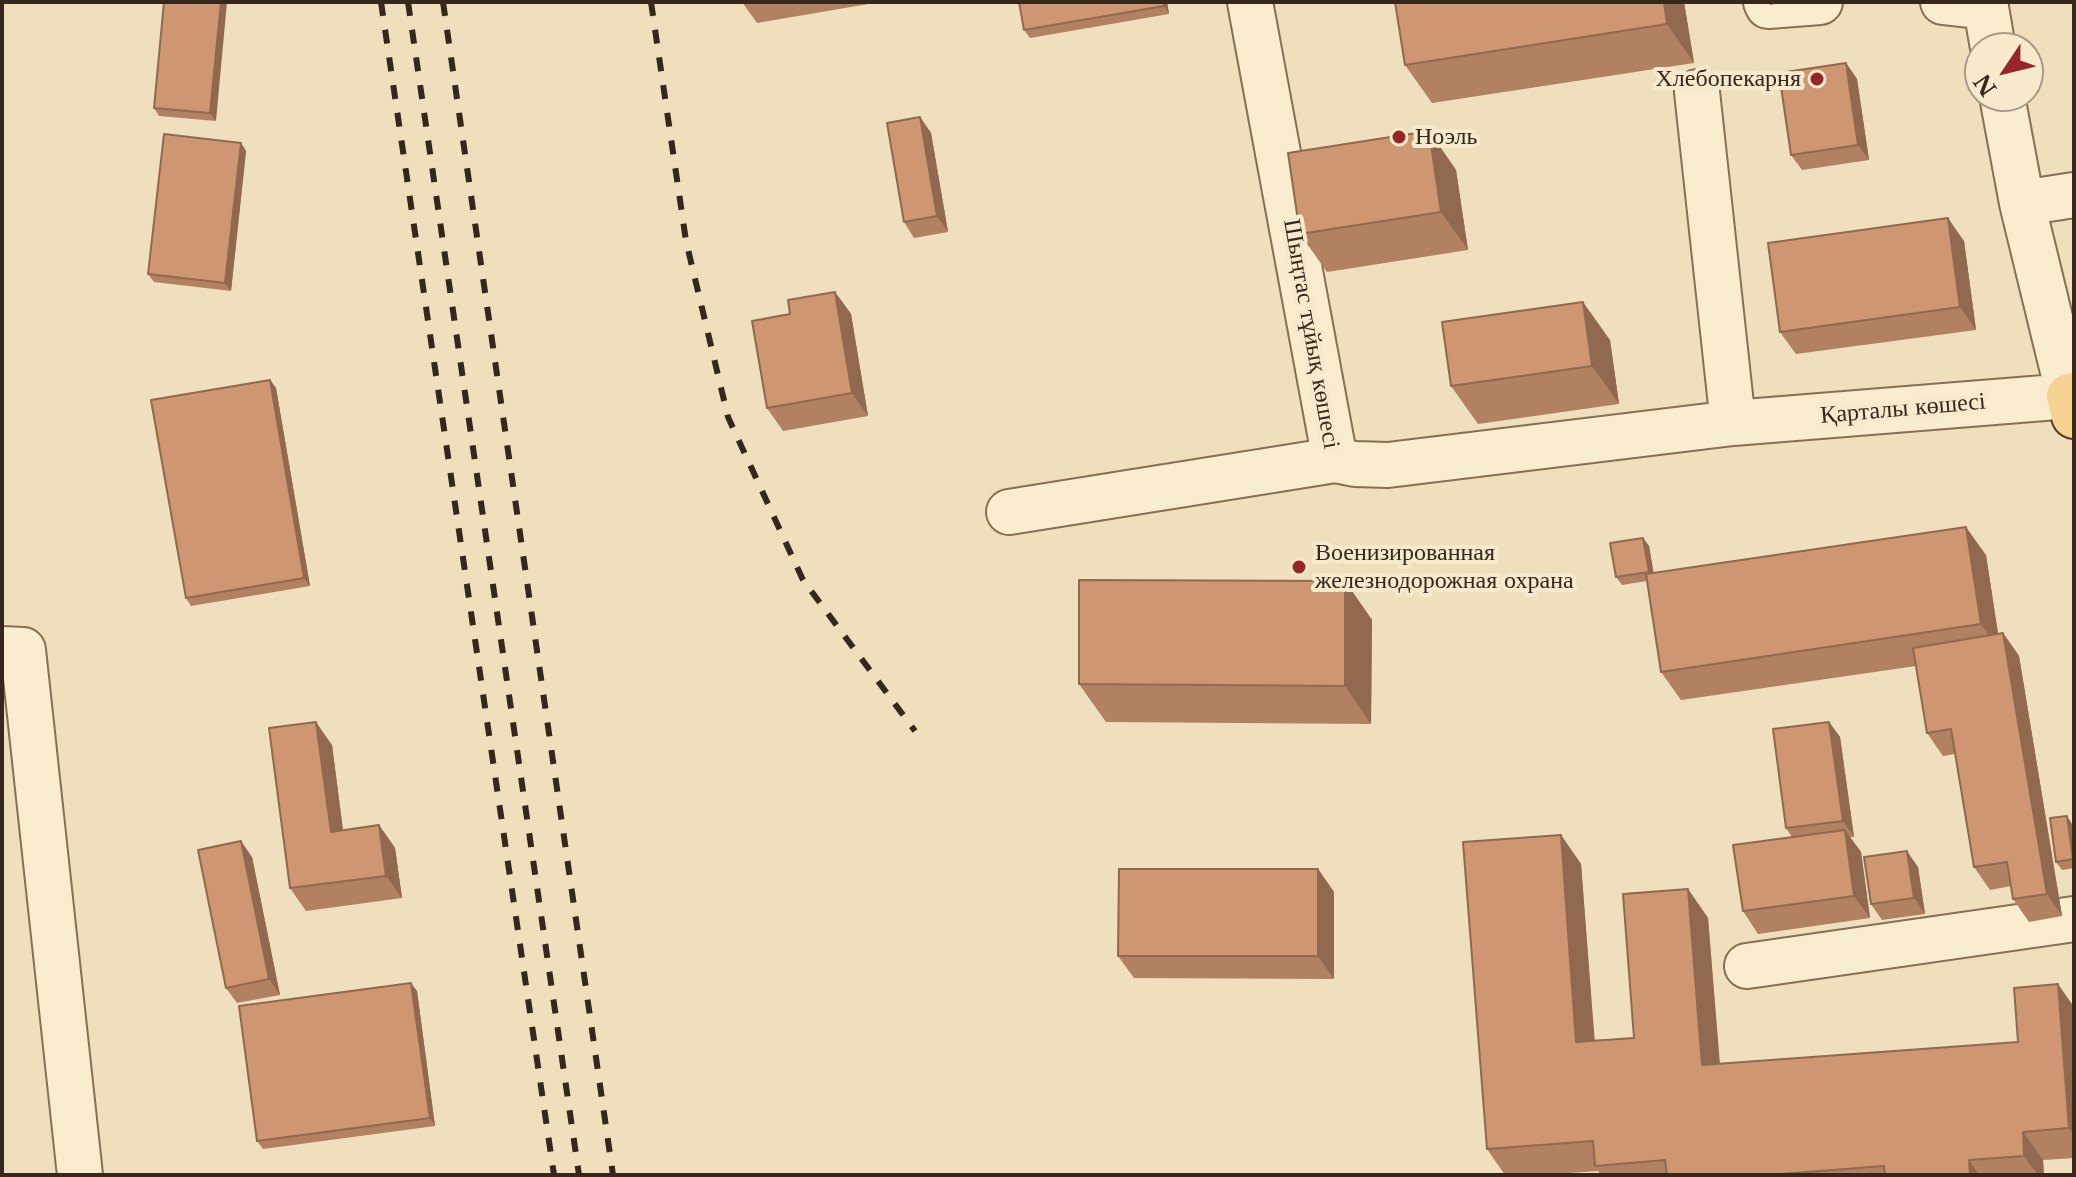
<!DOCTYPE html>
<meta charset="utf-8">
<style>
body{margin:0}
#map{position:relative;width:2076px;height:1177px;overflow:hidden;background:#efdfbc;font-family:"Libre Baskerville",serif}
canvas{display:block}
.frame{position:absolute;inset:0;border:4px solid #35271b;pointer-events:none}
.north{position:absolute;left:1964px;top:32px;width:80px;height:80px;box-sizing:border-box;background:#f6e9cc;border:2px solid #a99b85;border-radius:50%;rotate:235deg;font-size:22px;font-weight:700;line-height:32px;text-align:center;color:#35271b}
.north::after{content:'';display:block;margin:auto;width:28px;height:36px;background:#972426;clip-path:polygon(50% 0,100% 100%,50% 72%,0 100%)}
</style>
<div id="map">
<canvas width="2076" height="1177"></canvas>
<div class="frame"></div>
<div class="north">N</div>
</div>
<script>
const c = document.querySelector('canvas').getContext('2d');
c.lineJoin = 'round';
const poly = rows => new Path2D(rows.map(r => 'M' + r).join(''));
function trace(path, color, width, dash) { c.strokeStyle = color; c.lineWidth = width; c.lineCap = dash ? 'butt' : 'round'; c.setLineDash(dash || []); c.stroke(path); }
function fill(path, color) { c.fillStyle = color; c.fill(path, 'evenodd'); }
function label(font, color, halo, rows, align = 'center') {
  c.font = font + ' "Libre Baskerville",serif'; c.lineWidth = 8; c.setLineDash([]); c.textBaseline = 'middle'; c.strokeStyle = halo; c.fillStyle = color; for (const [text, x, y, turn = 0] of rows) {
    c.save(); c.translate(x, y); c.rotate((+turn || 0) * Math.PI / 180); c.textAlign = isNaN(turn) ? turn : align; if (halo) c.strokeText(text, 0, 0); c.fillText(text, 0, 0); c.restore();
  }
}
const minor = poly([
 [1250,2,1335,460,1355,464,1388,465,1733,423,2069,396,2022,203,2002,96],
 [1766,2,1768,6,1820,2],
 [1943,2,1986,7],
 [1985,2,1993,48],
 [1697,92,1733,423],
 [2022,203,2074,195],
 [1009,512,1335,460],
 [2,649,23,650,80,1175],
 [1747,966,2074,919]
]);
const major = poly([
 [2074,395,2069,396,2074,416]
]);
trace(minor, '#876f55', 48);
trace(major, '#543d2a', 48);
trace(minor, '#faedcf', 44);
trace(major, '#f5d492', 44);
trace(poly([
 [381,2,554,1175],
 [408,2,579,1175],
 [443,2,613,1175],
 [651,2,686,241,728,417,803,580,915,731]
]), '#35271b', 6, [14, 14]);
fill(poly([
 [164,2,216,121,159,116,154,108],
 [742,2,880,2,757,23],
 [1019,2,1167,2,1169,14,1030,38,1024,30],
 [1684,2,1694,63,1432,103,1405,65],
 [1768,2,1787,2,1770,5],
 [1846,63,1857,79,1869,160,1802,170,1791,155],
 [920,117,931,133,948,232,914,238,904,222],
 [1429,131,1456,170,1468,250,1327,272,1300,234],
 [241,143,246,151,231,291,154,282,148,274],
 [1964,241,1976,330,1796,354,1780,332],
 [835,292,851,314,868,416,783,431,767,408,790,314],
 [1610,340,1619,404,1478,424,1451,386],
 [270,380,276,388,310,586,191,606,186,598],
 [1643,538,1649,546,1653,573,1986,555,1998,634,2003,633,2019,656,2062,916,2029,922,2013,899,2011,886,1990,890,1974,867,1955,754,1943,756,1927,733,1916,666,1681,700,1661,672,1647,581,1622,585,1616,577],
 [1345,581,1372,620,1371,724,1106,722,1079,684],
 [1829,722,1840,737,1854,837,1850,837,1861,852,1870,918,1758,934,1743,911,1792,837,1786,828],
 [332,745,343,830,379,825,395,848,402,898,306,911,290,888],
 [2072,824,2074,834,2074,868,2062,870,2056,862],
 [1561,835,1581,864,1594,1040,1634,1038,1688,889,1708,918,1720,1064,2018,1042,2074,1007,2074,1158,2043,1160,2044,1175,1601,1175,1598,1171,1538,1175,1505,1175,1487,1149],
 [252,857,280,995,237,1003,226,988],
 [1918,867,1925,914,1882,920,1871,904],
 [1318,869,1334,892,1334,979,1134,978,1118,956],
 [417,991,435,1126,263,1149,257,1141]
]), '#b18161');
fill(poly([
 [221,2,227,2,216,121,210,113],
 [1163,2,1167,2,1169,14,1164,6],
 [1664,2,1684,2,1694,63,1667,24],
 [1846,63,1857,79,1869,160,1858,145],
 [920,117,931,133,948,232,937,216],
 [1429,131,1456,170,1468,250,1441,212],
 [241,143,246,151,231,291,225,283],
 [1948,218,1964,241,1976,330,1960,307],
 [835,292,851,314,868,416,852,393],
 [1583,302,1610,340,1619,404,1592,366],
 [270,380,276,388,310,586,304,578],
 [1966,527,1986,555,2001,653,1981,624],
 [1643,538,1649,546,1655,580,1649,572],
 [1345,581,1372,620,1371,724,1345,686],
 [2003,633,2019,656,2062,916,2047,894],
 [316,722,332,745,346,854,331,832],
 [1829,722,1840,737,1854,837,1843,821],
 [2067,816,2072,824,2074,834,2074,860],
 [379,825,395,848,402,898,386,876],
 [1845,830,1861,852,1870,918,1854,896],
 [1561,835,1581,864,1597,1070,1576,1042],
 [241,841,252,857,280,995,269,979],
 [1907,851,1918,867,1925,914,1914,898],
 [1318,869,1334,892,1334,979,1318,956],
 [1688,889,1708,918,1722,1094,1702,1065],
 [411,983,417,991,435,1126,430,1118],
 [2058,984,2074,1007,2074,1134,2069,1128],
 [2023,1132,2043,1160,2044,1175,2038,1175,2024,1156],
 [1969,1160,1979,1175,1970,1175]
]), '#90694f');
const building = poly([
 [164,2,221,2,210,113,154,108,164,2],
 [1019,2,1163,2,1164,6,1024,30,1019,2],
 [1395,2,1664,2,1667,24,1405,65,1395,2],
 [1846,63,1858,145,1791,155,1779,73,1846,63],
 [920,117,937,216,904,222,887,123,920,117],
 [1429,131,1441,212,1300,234,1288,153,1429,131],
 [164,134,241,143,225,283,148,274,164,134],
 [1948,218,1960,307,1780,332,1768,243,1948,218],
 [835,292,852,393,767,408,752,321,790,314,788,300,835,292],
 [1583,302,1592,366,1451,386,1442,322,1583,302],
 [270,380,304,578,186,598,151,400,270,380],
 [1966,527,1981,624,1661,672,1646,574,1966,527],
 [1643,538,1649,572,1616,577,1610,543,1643,538],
 [1079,580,1345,581,1345,686,1079,684,1079,580],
 [2003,633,2047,894,2013,899,2007,862,1974,867,1951,729,1927,733,1913,648,2003,633],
 [316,722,331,832,379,825,386,876,290,888,269,728,316,722],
 [1829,722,1843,821,1786,828,1773,729,1829,722],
 [2067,816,2073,859,2056,862,2050,818,2067,816],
 [1845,830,1854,896,1743,911,1733,845,1845,830],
 [1561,835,1576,1042,1634,1038,1623,894,1688,889,1702,1065,2018,1042,2014,988,2058,984,2069,1128,2023,1132,2024,1156,1969,1160,1970,1175,1885,1175,1884,1166,1768,1175,1667,1175,1665,1160,1595,1166,1593,1141,1487,1149,1463,842,1561,835],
 [241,841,269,979,226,988,198,850,241,841],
 [1907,851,1914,898,1871,904,1864,857,1907,851],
 [1119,869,1318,869,1318,956,1118,956,1119,869],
 [411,983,430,1118,257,1141,239,1006,411,983]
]);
fill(building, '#ce9671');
trace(building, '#90694f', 2);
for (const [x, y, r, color] of [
 [1817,79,8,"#972426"],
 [1399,137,8,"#972426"],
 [1299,567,8,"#972426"]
]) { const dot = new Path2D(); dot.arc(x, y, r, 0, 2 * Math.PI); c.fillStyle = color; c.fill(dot); trace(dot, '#f6e9cc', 3); }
label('24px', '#35271b', '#f6e9cc', [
 ["Хлебопекарня",1801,79,"right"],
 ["Ноэль",1415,137],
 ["Военизированная",1315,553],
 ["железнодорожная охрана",1315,581]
], 'left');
label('24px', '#35271b', '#f6e9cc', [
 ["Шыңтас тұйық көшесі",1311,334,80],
 ["Қарталы көшесі",1903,409,-5]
]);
</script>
